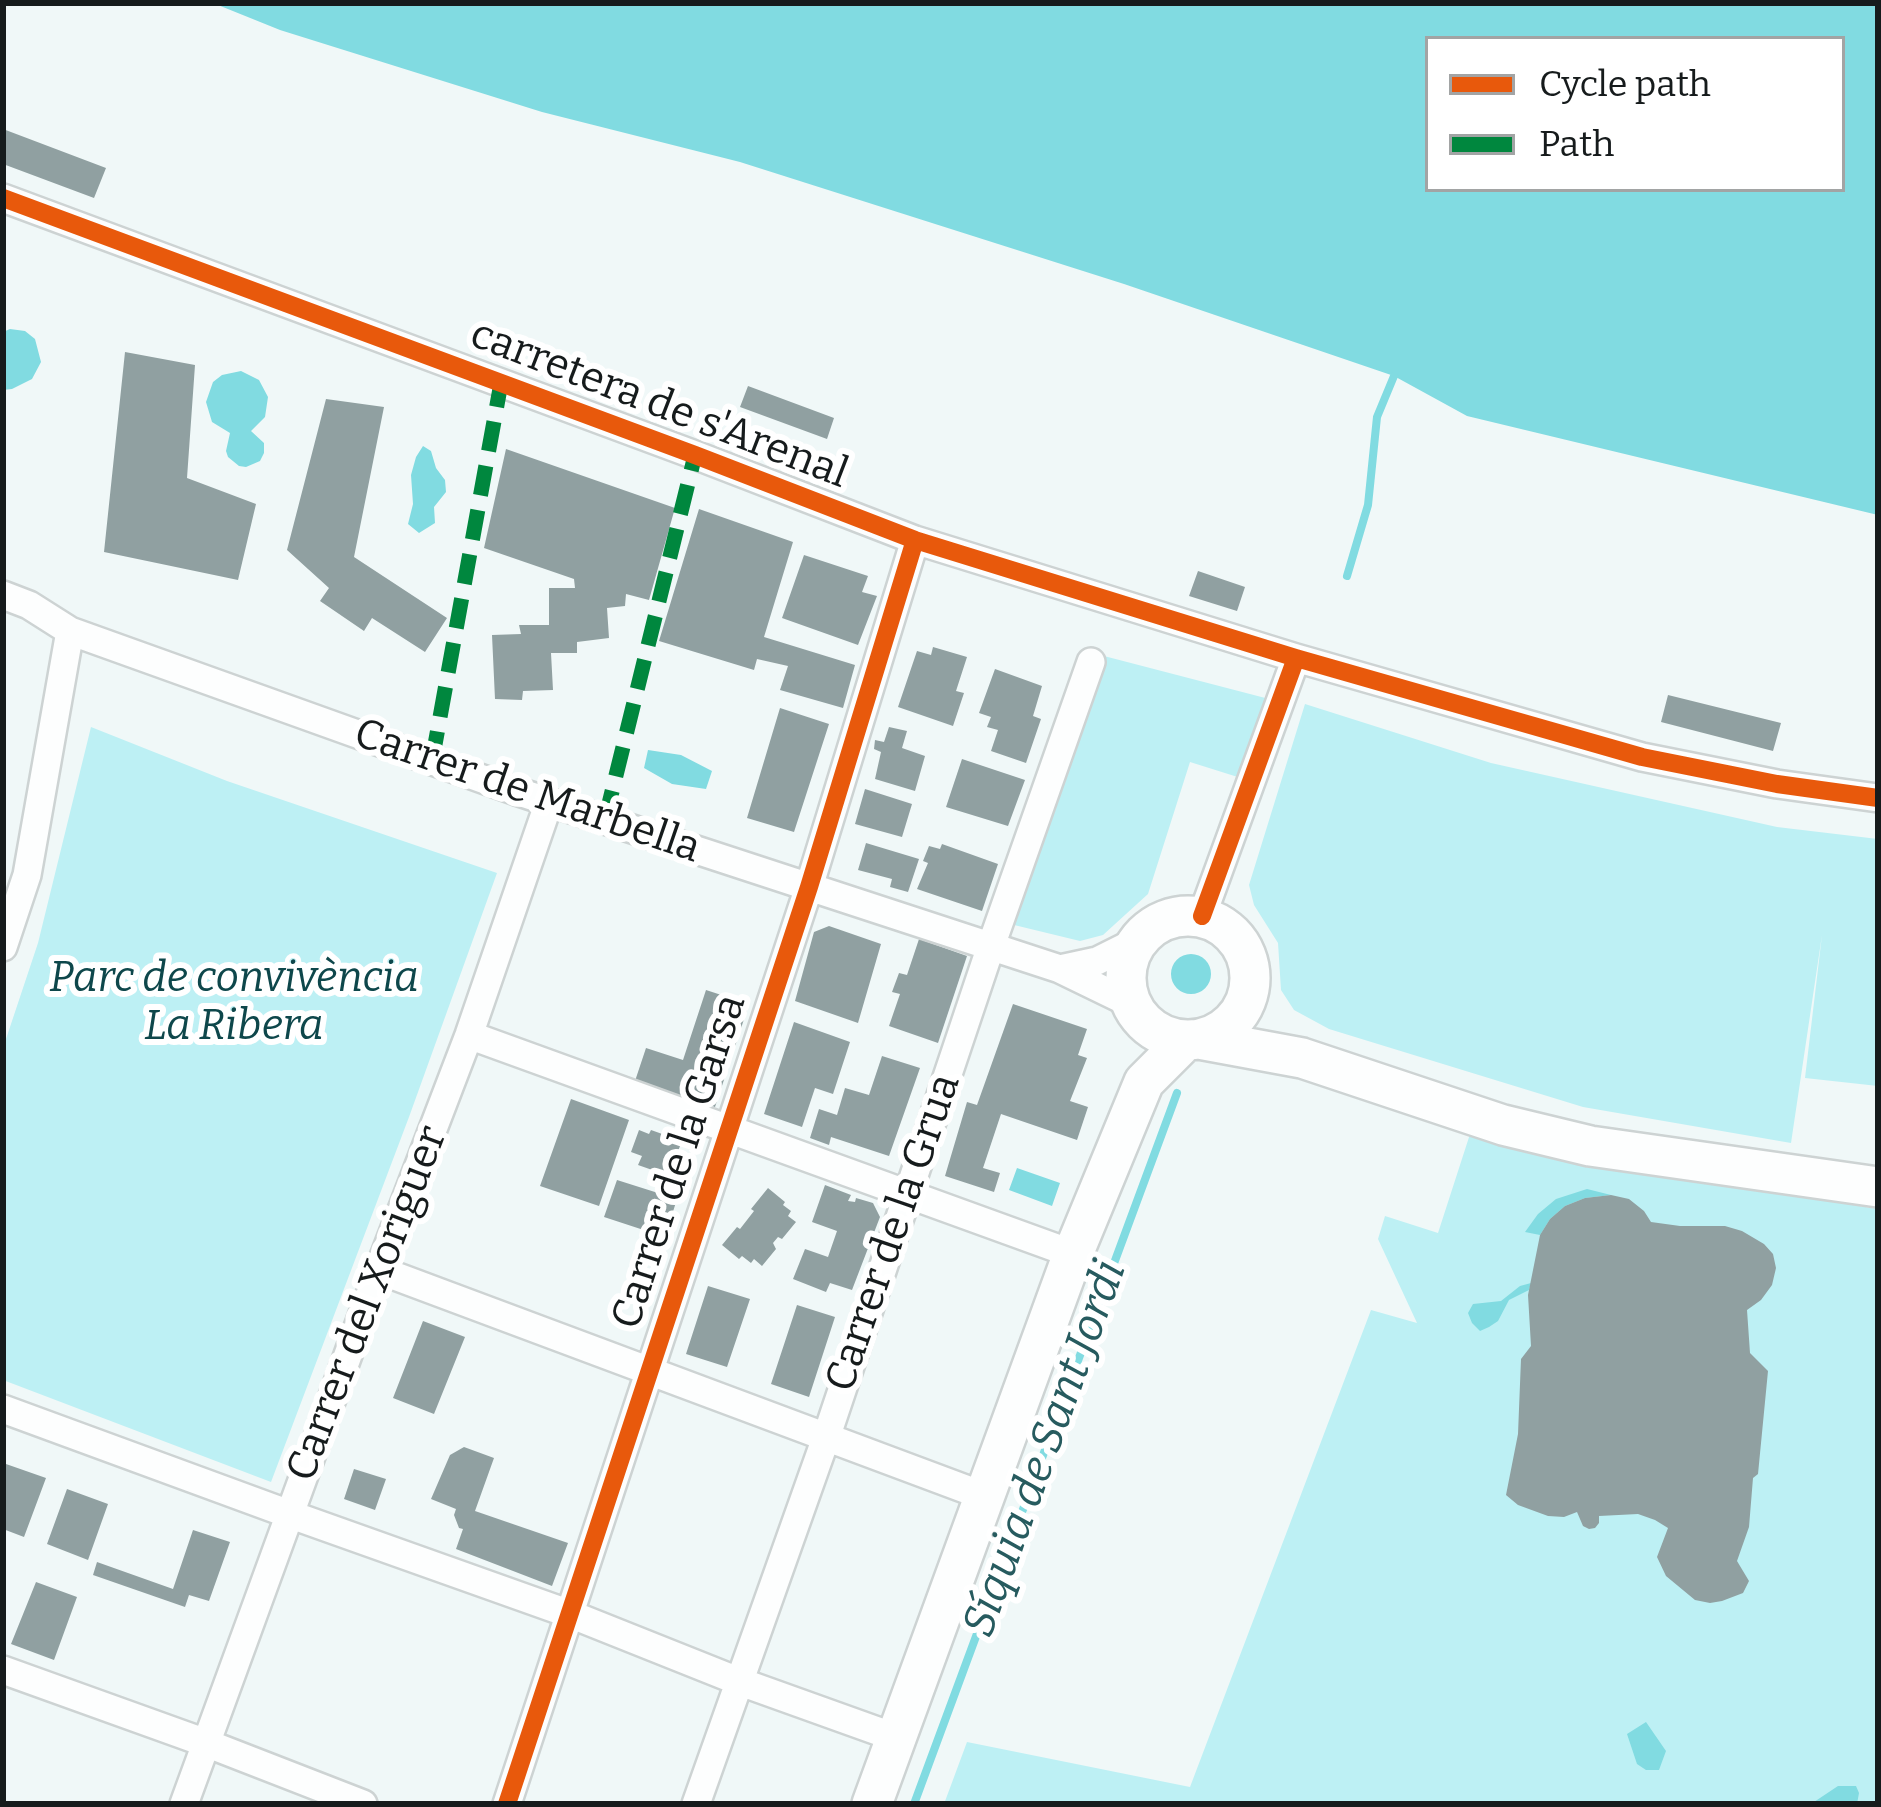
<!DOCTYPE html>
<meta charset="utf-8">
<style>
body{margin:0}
#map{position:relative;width:1881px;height:1807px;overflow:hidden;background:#f0f8f8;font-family:Bitter,serif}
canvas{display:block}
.frame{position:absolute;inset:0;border:6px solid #161b1c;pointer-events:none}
.legend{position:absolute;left:1425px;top:36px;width:420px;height:156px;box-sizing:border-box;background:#fff;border:3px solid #a2a4a4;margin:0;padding:15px 21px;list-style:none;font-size:36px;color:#161b1c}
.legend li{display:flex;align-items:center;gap:24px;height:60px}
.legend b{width:60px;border:3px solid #a2a4a4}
</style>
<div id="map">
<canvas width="1881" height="1807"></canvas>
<div class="frame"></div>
<ul class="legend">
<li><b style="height:15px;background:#e8590c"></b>Cycle path</li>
<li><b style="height:15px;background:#00873e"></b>Path</li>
</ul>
</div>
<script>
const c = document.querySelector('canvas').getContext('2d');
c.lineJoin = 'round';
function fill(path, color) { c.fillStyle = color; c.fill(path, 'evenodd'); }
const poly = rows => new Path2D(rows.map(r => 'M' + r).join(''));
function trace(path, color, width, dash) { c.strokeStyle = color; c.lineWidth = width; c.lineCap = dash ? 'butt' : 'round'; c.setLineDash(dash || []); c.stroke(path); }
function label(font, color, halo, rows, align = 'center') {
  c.font = font + ' Bitter,serif'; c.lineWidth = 12; c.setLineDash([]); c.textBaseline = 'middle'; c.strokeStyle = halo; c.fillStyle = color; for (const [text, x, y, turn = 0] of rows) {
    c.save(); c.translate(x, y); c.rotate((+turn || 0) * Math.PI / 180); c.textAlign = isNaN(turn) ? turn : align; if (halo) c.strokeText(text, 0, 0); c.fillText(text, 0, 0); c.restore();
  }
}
fill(poly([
 [1104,656,1273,700,1244,779,1190,762,1148,894,1103,935,1080,941,1010,924],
 [1305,704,1491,763,1777,827,1878,839,1878,1086,1805,1078,1822,935,1791,1143,1583,1107,1329,1029,1294,1010,1281,990,1278,943,1254,905,1249,885],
 [91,727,227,781,497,873,409,1117,271,1482,3,1380,3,1048,38,943],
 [1471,1131,1601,1164,1878,1209,1878,1804,944,1804,967,1742,1190,1787,1371,1310,1417,1323,1378,1239,1385,1216,1438,1233]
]), '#bdf0f4');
fill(poly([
 [213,3,1878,3,1878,515,1467,416,1394,376,1124,284,740,162,542,112,280,30],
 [1842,39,1842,189,1428,189,1428,39],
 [10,329,25,331,35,339,41,362,32,379,12,389,3,390,3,332],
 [241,371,259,380,268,397,265,417,251,431,264,443,264,453,260,461,246,467,239,466,228,457,226,451,230,433,212,422,206,402,213,382,222,375],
 [423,446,431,451,436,468,445,480,446,492,434,507,435,523,419,533,408,524,413,504,411,475,416,457],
 [648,750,681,755,712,771,706,789,672,784,644,768],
 '1171 974a20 20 0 1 1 40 0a20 20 0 1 1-40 0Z',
 [1017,1168,1060,1183,1052,1206,1009,1190],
 [1587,1189,1611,1195,1585,1198,1565,1206,1550,1219,1540,1235,1525,1232,1538,1214,1556,1199],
 [1531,1283,1529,1290,1509,1300,1498,1321,1489,1327,1480,1331,1472,1323,1468,1313,1473,1304,1501,1301,1520,1286],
 [1646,1722,1666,1751,1659,1770,1646,1770,1637,1764,1627,1734],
 [1838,1786,1856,1786,1859,1793,1857,1804,1811,1804]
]), '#81dbe1');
trace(poly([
 [1347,576,1368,505,1377,417,1394,376],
 [914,1804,1177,1093]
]), '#81dbe1', 8);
fill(poly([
 [3,129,106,168,94,198,3,164],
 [125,352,195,365,187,478,256,504,238,580,104,552],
 [748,386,834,418,827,439,740,407],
 [326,399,384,407,354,557,447,618,425,652,372,618,364,631,320,601,329,588,287,550],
 [506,449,675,508,649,600,626,594,625,606,607,608,609,638,577,642,577,653,551,653,553,690,523,691,522,700,495,699,492,635,521,634,519,625,549,625,549,588,575,588,574,579,484,548],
 [699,509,793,542,764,637,855,665,843,708,780,690,788,666,757,659,754,670,659,641],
 [804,555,868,576,862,592,877,596,858,645,782,618],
 [1198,571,1245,587,1237,611,1189,596],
 [933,647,967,657,956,691,964,693,953,726,898,707,917,651,931,655],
 [995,669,1042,686,1033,716,1041,719,1026,763,991,751,998,730,987,727,991,717,979,713],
 [1668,695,1781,723,1773,751,1661,722],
 [780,708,829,724,794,832,747,818],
 [889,727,907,731,902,748,925,756,915,791,875,779,881,752,874,749,875,740,884,742],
 [962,759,1025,780,1008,826,946,807],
 [865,789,912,804,902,837,855,824],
 [866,843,919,859,908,892,890,887,892,879,858,870],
 [942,844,998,864,982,911,917,889,928,863,923,861,929,846,940,849],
 [829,926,881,944,858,1023,795,1001,814,932],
 [919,939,967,956,938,1043,889,1026,900,994,892,992,899,973,907,975],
 [706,990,749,1004,715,1107,635,1081,646,1048,683,1060],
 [1013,1004,1087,1029,1078,1055,1087,1058,1070,1101,1088,1107,1077,1140,1001,1114,983,1168,1000,1173,994,1192,945,1176,967,1102,977,1105],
 [794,1022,850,1042,833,1094,815,1088,802,1127,764,1114],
 [882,1056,920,1068,889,1156,831,1137,829,1145,810,1138,819,1109,837,1115,845,1088,869,1095],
 [571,1099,629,1120,599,1206,540,1186],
 [639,1130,649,1134,651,1130,682,1141,675,1159,683,1162,678,1179,638,1165,642,1156,631,1152],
 [617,1180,677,1199,665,1237,604,1217],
 [825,1185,851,1195,848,1201,855,1202,856,1198,873,1203,880,1217,852,1290,830,1283,826,1292,793,1279,805,1249,828,1257,837,1231,812,1222],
 [768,1188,785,1202,783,1205,791,1211,788,1216,796,1222,782,1239,778,1237,773,1243,776,1249,762,1266,754,1259,751,1263,742,1256,739,1259,722,1245,737,1227,740,1229,754,1211,751,1209],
 [1611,1195,1629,1199,1644,1211,1651,1222,1680,1226,1725,1226,1742,1231,1764,1244,1773,1254,1776,1268,1772,1285,1761,1300,1747,1310,1750,1353,1768,1371,1758,1474,1753,1478,1749,1527,1737,1561,1749,1581,1743,1593,1722,1601,1710,1603,1695,1600,1666,1576,1657,1557,1668,1528,1655,1520,1638,1514,1599,1516,1599,1523,1595,1528,1589,1529,1583,1526,1577,1512,1564,1517,1548,1516,1518,1505,1506,1495,1518,1434,1521,1359,1531,1346,1528,1295,1540,1235,1550,1219,1565,1206,1585,1198],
 [708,1286,750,1299,727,1367,686,1354],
 [797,1305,835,1317,809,1397,771,1384],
 [423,1321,465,1337,434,1414,393,1398],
 [464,1447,494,1458,475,1511,568,1543,552,1586,456,1549,463,1529,459,1528,454,1515,456,1509,431,1499,450,1455],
 [6,1464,46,1478,24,1537,3,1529,3,1472],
 [354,1469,386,1479,375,1510,344,1499],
 [67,1489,108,1504,88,1560,47,1544],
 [193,1530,230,1542,209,1601,189,1595,185,1607,93,1575,97,1562,173,1589],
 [36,1582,77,1597,54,1660,11,1644]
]), '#90a0a1');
const street = poly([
 [3,198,695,455,915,540,1296,658,1642,757,1777,784,1878,798],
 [3,595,29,605,70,631,516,791,1060,969,1130,1003],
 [1202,916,1296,658],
 [3,947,27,875,70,631],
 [1060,969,1097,961,1137,941],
 [469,1035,1073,1254],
 [379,1270,984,1496],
 [3,1409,289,1514,570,1614,738,1681,897,1738],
 [3,1670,206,1743,363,1804],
 [184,1804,379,1270,469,1035,549,802],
 [507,1804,809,887,915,540],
 [696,1804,827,1435,991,946,1091,662]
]);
const secondary = poly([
 '1126 978a62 62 0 1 1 124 0a62 62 0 1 1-124 0Z',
 [1199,1039,1302,1058,1503,1125,1590,1146,1878,1187],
 [872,1804,1073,1254,1144,1082,1186,1040]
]);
trace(street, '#cdd3d3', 32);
trace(secondary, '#cdd3d3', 44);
trace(street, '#fdfefe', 27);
trace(secondary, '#fdfefe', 39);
trace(poly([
 [432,761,501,383],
 [605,820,695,455]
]), '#00873e', 15, [30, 15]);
trace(poly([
 [3,198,695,455,915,540,1296,658,1642,757,1777,784,1878,798],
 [1202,916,1296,658],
 [507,1804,809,887,915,540]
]), '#e8590c', 18);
label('42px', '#161b1c', '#fff', [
 ["carretera de s'Arenal",659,405,21],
 ["Carrer de Marbella",527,792,19],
 ["Carrer de la Garsa",680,1162,-72],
 ["Carrer de la Grua",894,1233,-71],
 ["Carrer del Xoriguer",368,1304,-69]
]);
label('italic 42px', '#0e474b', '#fff', [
 ["Parc de convivència",234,979],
 ["La Ribera",234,1027]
]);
label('italic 45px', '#275b5f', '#fff', [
 ["Síquia de Sant Jordi",1046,1449,-70]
]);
</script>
